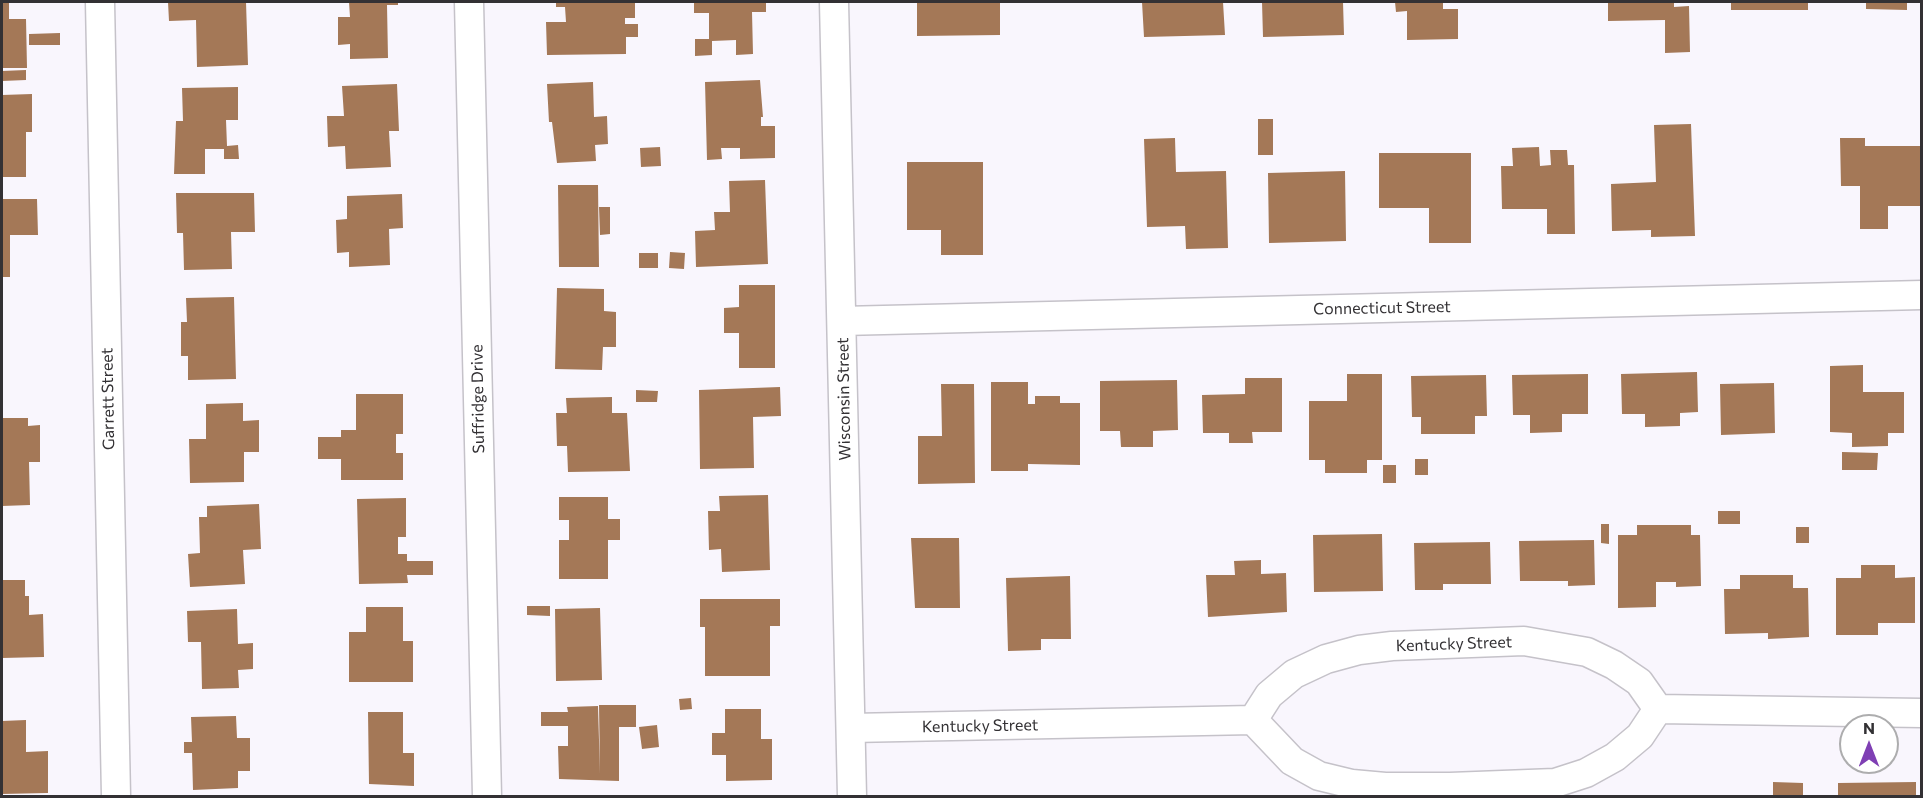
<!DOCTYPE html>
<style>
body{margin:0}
#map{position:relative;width:1923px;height:798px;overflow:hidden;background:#f9f6fd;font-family:Commissioner,sans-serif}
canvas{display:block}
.frame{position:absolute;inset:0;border:3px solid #333134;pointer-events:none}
.north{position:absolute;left:1839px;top:714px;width:60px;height:60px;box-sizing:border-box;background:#fff;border:2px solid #adadae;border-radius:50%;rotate:0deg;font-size:16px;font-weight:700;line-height:24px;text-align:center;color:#333134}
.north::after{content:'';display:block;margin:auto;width:21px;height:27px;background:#7f3fb4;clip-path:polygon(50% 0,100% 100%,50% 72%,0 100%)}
</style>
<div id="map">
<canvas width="1923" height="798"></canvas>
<div class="frame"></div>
<div class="north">N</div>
</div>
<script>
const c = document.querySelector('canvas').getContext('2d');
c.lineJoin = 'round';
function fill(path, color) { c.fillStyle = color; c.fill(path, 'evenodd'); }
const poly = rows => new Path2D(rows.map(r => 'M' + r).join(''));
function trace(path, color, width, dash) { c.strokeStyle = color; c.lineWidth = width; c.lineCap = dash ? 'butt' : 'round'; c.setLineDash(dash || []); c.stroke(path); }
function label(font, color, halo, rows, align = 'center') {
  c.font = font + ' Commissioner,sans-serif'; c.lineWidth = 6; c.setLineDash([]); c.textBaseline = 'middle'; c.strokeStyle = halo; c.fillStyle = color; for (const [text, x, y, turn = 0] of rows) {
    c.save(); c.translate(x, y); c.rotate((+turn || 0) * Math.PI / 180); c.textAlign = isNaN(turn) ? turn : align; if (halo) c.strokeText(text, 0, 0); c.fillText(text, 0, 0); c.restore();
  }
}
fill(poly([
 [2,2,9,2,9,19,26,19,27,68,2,68],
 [168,2,246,2,248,65,197,67,196,20,169,21],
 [349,2,398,2,398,5,387,5,388,58,350,59,350,44,338,45,338,17,350,17],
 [556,2,635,2,635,18,625,18,625,24,638,24,638,37,626,37,626,54,547,55,546,22,566,22,565,7,556,7],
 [694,2,766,2,766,12,752,12,753,54,736,55,736,40,712,41,712,55,695,56,695,39,709,39,709,13,694,13],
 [917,2,1000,2,1000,35,917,36],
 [1142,2,1223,2,1225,35,1144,37],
 [1262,2,1343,2,1344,35,1263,37],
 [1395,2,1443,2,1443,9,1458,9,1458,39,1407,40,1407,11,1396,12],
 [1608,2,1674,2,1674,7,1689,6,1690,52,1665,53,1665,20,1608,21],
 [1731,2,1808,2,1808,10,1731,10],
 [1866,2,1907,2,1907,10,1866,9],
 [60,33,60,45,29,45,29,34],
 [26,70,26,80,2,81,2,71],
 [760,80,763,117,761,117,761,126,775,126,775,158,740,159,740,148,721,148,722,159,707,160,705,82],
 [593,82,594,117,607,116,608,144,595,145,596,161,557,163,552,122,549,122,547,84],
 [397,84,399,131,389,131,391,167,346,169,345,146,328,147,327,116,344,116,342,86],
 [238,87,238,120,226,120,227,146,238,145,239,159,224,159,224,149,205,149,205,174,174,174,176,121,183,121,182,88],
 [32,94,32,132,26,132,26,177,2,177,2,95],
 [1258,119,1273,119,1273,155,1258,155],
 [1691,124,1695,236,1651,237,1651,230,1612,231,1611,184,1656,182,1654,125],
 [1175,138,1176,172,1226,171,1228,248,1186,249,1185,226,1147,227,1144,139],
 [1840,138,1865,138,1865,146,1922,146,1922,206,1888,206,1888,229,1860,229,1860,186,1841,186],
 [660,147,661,166,641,167,640,148],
 [1539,147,1540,166,1551,165,1550,150,1567,150,1568,165,1574,165,1575,234,1547,234,1547,209,1502,209,1501,166,1513,166,1512,148],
 [1379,153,1471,153,1471,243,1429,243,1429,208,1379,208],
 [907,162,983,162,983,255,941,255,941,230,907,230],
 [1345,171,1346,241,1269,243,1268,173],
 [765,180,768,264,696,267,695,231,715,230,714,212,730,212,729,181],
 [558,185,598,185,599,267,559,267],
 [176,193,254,193,255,232,231,232,232,269,184,270,183,233,177,233],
 [402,194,403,228,389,229,390,265,349,267,349,252,337,253,336,220,347,219,347,196],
 [2,199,37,199,38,235,10,235,10,277,2,277],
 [599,207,610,207,610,234,600,235],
 [670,252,685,253,684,269,669,268],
 [639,253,658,253,658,268,639,268],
 [739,285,775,285,775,368,739,368,739,333,724,333,724,308,739,307],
 [557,288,604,289,604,311,616,312,616,347,603,347,602,370,555,369],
 [234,297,236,379,188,380,188,356,181,356,181,322,187,322,186,298],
 [1863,365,1863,392,1904,392,1904,433,1888,433,1888,446,1852,447,1852,433,1830,432,1830,366],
 [1697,372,1698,412,1680,413,1680,426,1645,427,1645,414,1622,414,1621,374],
 [1347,374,1382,374,1382,460,1367,460,1367,473,1325,473,1325,460,1309,460,1309,401,1347,401],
 [1588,374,1588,414,1562,414,1562,432,1530,433,1530,415,1513,415,1512,375],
 [1486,375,1487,416,1475,416,1475,434,1421,434,1421,417,1412,417,1411,376],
 [1245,378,1282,378,1282,432,1252,432,1253,443,1229,443,1229,433,1203,433,1202,395,1245,394],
 [1177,380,1178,430,1153,431,1153,447,1121,447,1120,431,1100,431,1100,381],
 [991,382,1028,382,1028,404,1035,404,1035,396,1060,396,1060,403,1080,403,1080,465,1028,464,1028,471,991,471],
 [1774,383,1775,433,1721,435,1720,384],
 [941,384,974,384,975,483,918,484,918,436,942,436],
 [780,387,781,416,753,417,754,468,700,469,699,390],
 [636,390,658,391,657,402,636,402],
 [356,394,403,394,403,434,396,434,396,453,403,453,403,480,341,480,341,459,318,459,318,437,341,437,341,430,356,430],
 [612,397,612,413,627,413,630,471,568,472,567,446,557,446,556,413,567,413,566,398],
 [243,403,243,421,259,420,259,452,244,452,244,482,190,483,189,439,206,439,206,404],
 [2,418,28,418,28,426,40,425,40,462,29,462,30,505,2,506],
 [1842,452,1878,453,1877,470,1842,470],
 [1415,459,1428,459,1428,475,1415,475],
 [1383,465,1396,465,1396,483,1383,483],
 [768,495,770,570,722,572,721,549,709,550,708,511,720,511,719,496],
 [559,497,608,497,608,519,620,519,620,540,608,540,608,579,559,579,559,540,569,540,569,520,559,520],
 [406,498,406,537,398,537,398,554,407,554,407,561,433,561,433,575,407,575,408,583,359,584,357,499],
 [259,504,261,549,243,550,245,584,190,587,188,554,200,553,199,517,207,517,207,506],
 [1718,511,1740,511,1740,524,1718,524],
 [1601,524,1609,524,1609,544,1601,543],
 [1637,525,1691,525,1691,535,1700,535,1701,586,1676,587,1676,582,1656,582,1656,607,1618,608,1618,535,1637,535],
 [1796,527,1809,527,1809,543,1796,543],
 [1382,534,1383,591,1314,592,1313,535],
 [911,538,959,538,960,608,915,608],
 [1594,540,1595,585,1568,586,1568,581,1520,581,1519,541],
 [1490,542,1491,584,1443,584,1443,590,1415,590,1414,543],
 [1261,560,1261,574,1286,573,1287,612,1208,617,1206,575,1235,575,1234,561],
 [1861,565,1895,565,1895,578,1915,577,1915,623,1878,623,1878,635,1836,635,1836,578,1861,578],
 [1740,575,1793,575,1793,588,1808,588,1809,637,1768,639,1768,633,1725,634,1724,589,1740,589],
 [1070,576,1071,639,1041,639,1041,650,1008,651,1006,578],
 [2,580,25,580,25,596,29,596,29,615,43,614,44,657,2,658],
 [700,599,780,599,780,626,770,626,770,676,705,676,705,627,700,627],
 [527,606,550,606,550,616,527,615],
 [366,607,403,607,403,641,413,641,413,682,349,682,349,632,366,632],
 [600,608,602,680,556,681,555,609],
 [237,609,238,644,253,643,253,669,238,670,239,688,202,689,201,642,188,642,187,611],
 [691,698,692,709,680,710,679,699],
 [599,705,636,705,636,727,619,727,619,781,559,779,558,746,568,746,568,726,541,726,541,712,568,712,567,707,598,706,600,774],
 [725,709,761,709,761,739,772,739,772,780,726,781,726,755,712,755,712,733,725,733],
 [368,712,403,712,403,753,414,753,414,786,369,784],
 [236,716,237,738,250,738,250,771,238,771,238,788,193,790,192,753,184,753,184,742,192,742,191,717],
 [26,720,26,752,48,751,48,793,2,794,2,721],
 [657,725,659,747,642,749,639,727],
 [1773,782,1803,783,1803,796,1773,796],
 [1916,782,1916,796,1838,796,1838,783]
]), '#a47857');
const minor = poly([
 [100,2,116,796],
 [469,2,487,796],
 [834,2,852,796],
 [842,321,1922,295],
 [1658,709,1922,713],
 [1253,720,1269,695,1294,674,1326,659,1359,650,1392,646,1524,641,1587,652,1614,665,1639,682,1658,709],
 [851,728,1253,720,1292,761,1319,776,1352,784,1385,787,1450,787,1555,783,1586,773,1615,757,1640,736,1658,709]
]);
trace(minor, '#c5c2c9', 31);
trace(minor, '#fff', 28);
label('16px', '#333134', '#fff', [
 ["Connecticut Street",1382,308,-1],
 ["Garrett Street",108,399,-91],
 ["Suffridge Drive",478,399,-91],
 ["Wisconsin Street",844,399,-91],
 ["Kentucky Street",1454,644,-2],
 ["Kentucky Street",980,726,-1]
]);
</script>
